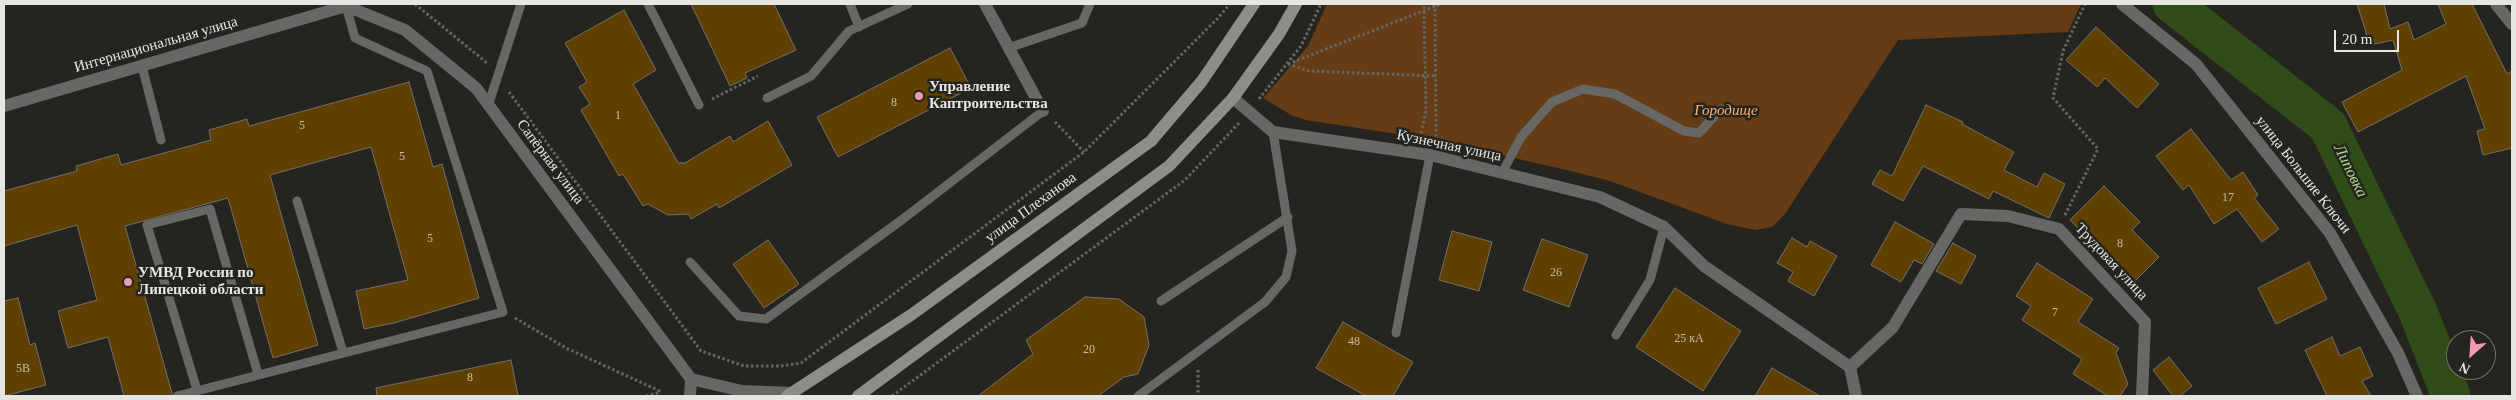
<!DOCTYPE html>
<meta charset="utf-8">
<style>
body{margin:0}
#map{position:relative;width:2516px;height:400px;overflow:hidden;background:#25241f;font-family:Georgia,serif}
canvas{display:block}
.frame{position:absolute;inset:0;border:5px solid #e6e6e2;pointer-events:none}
.north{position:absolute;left:2446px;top:330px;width:50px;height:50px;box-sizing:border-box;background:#25241f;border:1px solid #72726d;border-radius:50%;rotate:206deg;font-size:14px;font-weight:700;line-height:20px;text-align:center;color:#e6e6e2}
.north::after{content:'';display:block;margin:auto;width:18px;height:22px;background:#f29ab0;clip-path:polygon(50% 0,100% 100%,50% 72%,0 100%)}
.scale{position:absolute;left:2334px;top:30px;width:65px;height:22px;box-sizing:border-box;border:2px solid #e6e6e2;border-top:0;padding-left:6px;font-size:15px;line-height:18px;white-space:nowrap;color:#e6e6e2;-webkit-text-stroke:4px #25241f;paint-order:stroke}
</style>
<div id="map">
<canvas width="2516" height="400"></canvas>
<div class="frame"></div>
<div class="north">N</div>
<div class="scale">20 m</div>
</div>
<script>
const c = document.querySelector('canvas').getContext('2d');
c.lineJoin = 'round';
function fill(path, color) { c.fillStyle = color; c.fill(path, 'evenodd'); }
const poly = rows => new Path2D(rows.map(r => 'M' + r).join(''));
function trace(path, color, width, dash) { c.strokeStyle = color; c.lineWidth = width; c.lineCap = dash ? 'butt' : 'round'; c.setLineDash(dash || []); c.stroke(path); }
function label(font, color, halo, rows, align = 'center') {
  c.font = font + ' Georgia,serif'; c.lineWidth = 5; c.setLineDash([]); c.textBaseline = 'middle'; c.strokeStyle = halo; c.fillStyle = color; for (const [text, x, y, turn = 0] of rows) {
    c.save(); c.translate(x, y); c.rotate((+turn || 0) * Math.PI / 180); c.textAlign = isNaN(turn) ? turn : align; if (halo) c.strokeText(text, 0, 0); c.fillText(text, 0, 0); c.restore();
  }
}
fill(poly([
 [1327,4,2081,4,2068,32,1898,40,1785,214,1772,227,1755,230,1727,224,1610,181,1562,169,1436,140,1306,120,1291,115,1263,98,1308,46]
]), '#663c16');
trace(poly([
 [2172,4,2328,126,2418,312,2451,396]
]), '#304c18', 39);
const building = poly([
 [691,4,774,4,796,50,745,73,747,78,730,86,691,4],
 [2357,4,2384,4,2390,29,2408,22,2414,40,2446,24,2438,4,2472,4,2507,74,2512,71,2512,148,2483,155,2477,131,2485,129,2466,76,2358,132,2342,102,2402,70,2393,40,2370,45,2357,4],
 [624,10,656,70,633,84,679,164,682,162,683,164,730,136,733,142,768,121,792,165,719,208,717,204,691,219,689,214,668,215,648,204,643,206,623,174,619,176,581,110,590,104,579,87,587,82,565,43,624,10],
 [2096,27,2159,84,2137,108,2105,78,2097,87,2066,60,2096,27],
 [950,48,971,88,838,157,817,117,950,48],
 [409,82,433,167,442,164,479,298,394,323,364,329,356,291,408,280,371,147,270,175,318,345,273,358,228,198,125,226,172,393,171,396,124,396,108,337,68,348,58,311,97,300,77,225,4,246,4,191,77,171,76,166,118,154,121,165,211,140,209,130,247,119,249,126,409,82],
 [1926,105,1963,122,1962,124,2014,152,2004,170,2037,187,2044,173,2065,184,2049,218,1993,191,1989,199,1923,166,1903,201,1872,184,1880,170,1892,176,1926,105],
 [2191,129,2231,180,2243,172,2258,195,2254,198,2279,229,2262,242,2237,209,2214,224,2189,185,2183,190,2156,156,2191,129],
 [2104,186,2140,222,2132,230,2159,257,2133,283,2070,220,2104,186],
 [1895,222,1934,244,1922,264,1914,260,1901,282,1871,265,1895,222],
 [1452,231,1492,242,1479,291,1439,280,1452,231],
 [1792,238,1807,247,1810,241,1837,256,1814,296,1788,281,1793,272,1777,263,1792,238],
 [1542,239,1588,255,1569,307,1523,290,1542,239],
 [768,240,799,284,764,308,733,264,768,240],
 [1953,243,1976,256,1961,284,1936,271,1953,243],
 [2309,262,2327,299,2276,324,2258,288,2309,262],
 [2037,263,2093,299,2078,322,2119,348,2116,353,2128,384,2120,396,2108,396,2073,374,2082,359,2022,320,2031,306,2016,296,2037,263],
 [1675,288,1741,331,1703,391,1636,347,1675,288],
 [1085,297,1119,299,1144,317,1149,345,1138,374,1124,377,1098,396,978,396,1033,354,1026,340,1085,297],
 [18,298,30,345,35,343,46,385,4,396,4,301,18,298],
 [1343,322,1413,362,1393,396,1366,396,1316,368,1343,322],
 [2332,337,2340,356,2360,347,2373,376,2362,381,2371,396,2327,396,2305,350,2332,337],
 [2169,357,2192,386,2180,396,2173,396,2153,370,2169,357],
 [511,360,518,396,377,396,376,388,511,360],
 [1772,368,1820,396,1755,396,1772,368]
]);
fill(building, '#604000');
trace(building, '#736f6a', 1);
trace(poly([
 [415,4,487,63],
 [1435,4,1436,141],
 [1288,64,1441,4],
 [1288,64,1309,71,1436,76],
 [509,92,701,351,744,366,781,366,801,363,1084,152,1217,19,1230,4],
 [712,99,758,76],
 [1259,99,1301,46,1321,4],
 [1055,122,1084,152],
 [1420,138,1426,111,1424,4],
 [2065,215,2098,149,2053,98,2063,51,2085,4],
 [515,318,566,348,662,392],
 [1198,370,1198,396],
 [646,396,661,392],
 [892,396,1185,180,1239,123]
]), '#676762', 3, [2.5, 2.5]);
trace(poly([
 [648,4,699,105],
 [850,4,859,27],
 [1008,48,1082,23,1090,4],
 [142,66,161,140],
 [767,98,811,76,849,31,908,4],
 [488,106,521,4],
 [1502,173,1521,137,1552,102,1583,89,1615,94,1684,131,1699,133,1721,109],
 [297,201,343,352],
 [690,262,739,316,766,319,903,219,1043,111],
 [1161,301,1288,217],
 [1396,333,1430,155],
 [1616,335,1650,280,1664,227],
 [197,390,147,225,210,209,258,374],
 [177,396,503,312,427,71,355,38,346,6],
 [1138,396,1265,302,1286,277,1292,251,1273,132]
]), '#676865', 9);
trace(poly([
 [985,4,1043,111],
 [2122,4,2196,64,2330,233,2398,353,2417,396],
 [2496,4,2512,24],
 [346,6,405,30,476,88,691,379,690,396],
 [1233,98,1273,132,1430,155,1600,197,1664,227,1704,266,1850,367,1856,396],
 [4,106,346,6],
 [1850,367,1893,327,1961,214,2008,216,2059,229,2145,322,2142,396],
 [691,379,742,391,793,393]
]), '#676865', 12);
trace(poly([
 [787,396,911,315,1151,141,1202,81,1254,4],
 [858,396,1169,166,1233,98,1279,34,1296,4]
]), '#8d8e8a', 12);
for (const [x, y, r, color] of [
 [919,96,5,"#f29ab0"],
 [128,282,5,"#f29ab0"]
]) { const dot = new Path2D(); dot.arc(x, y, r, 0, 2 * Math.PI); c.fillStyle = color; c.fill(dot); trace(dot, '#25241f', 2); }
label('12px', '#c4bcaa', null, [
 ["8",894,103],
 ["1",618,116],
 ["5",302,126],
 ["5",402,157],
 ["17",2228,198],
 ["5",430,239],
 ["8",2120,244],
 ["26",1556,273],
 ["7",2055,313],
 ["25 кА",1689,339],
 ["48",1354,342],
 ["20",1089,350],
 ["5В",23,369],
 ["8",470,378]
]);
label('15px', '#e6e6e2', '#25241f', [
 ["Интернациональная улица",156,45,-16],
 ["Кузнечная улица",1449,146,12],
 ["Сапёрная улица",550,162,53],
 ["улица Большие Ключи",2303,175,52],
 ["улица Плеханова",1031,208,-36],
 ["Трудовая улица",2111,262,47]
]);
label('bold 15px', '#e6e6e2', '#25241f', [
 ["Управление",929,87],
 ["Каптроительства",929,104],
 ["УМВД России по",138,273],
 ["Липецкой области",138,290]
], 'left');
label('italic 15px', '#fcb176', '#25241f', [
 ["Городище",1726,111]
]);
label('italic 16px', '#addb8d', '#25241f', [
 ["Липовка",2350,171,64]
]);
</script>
